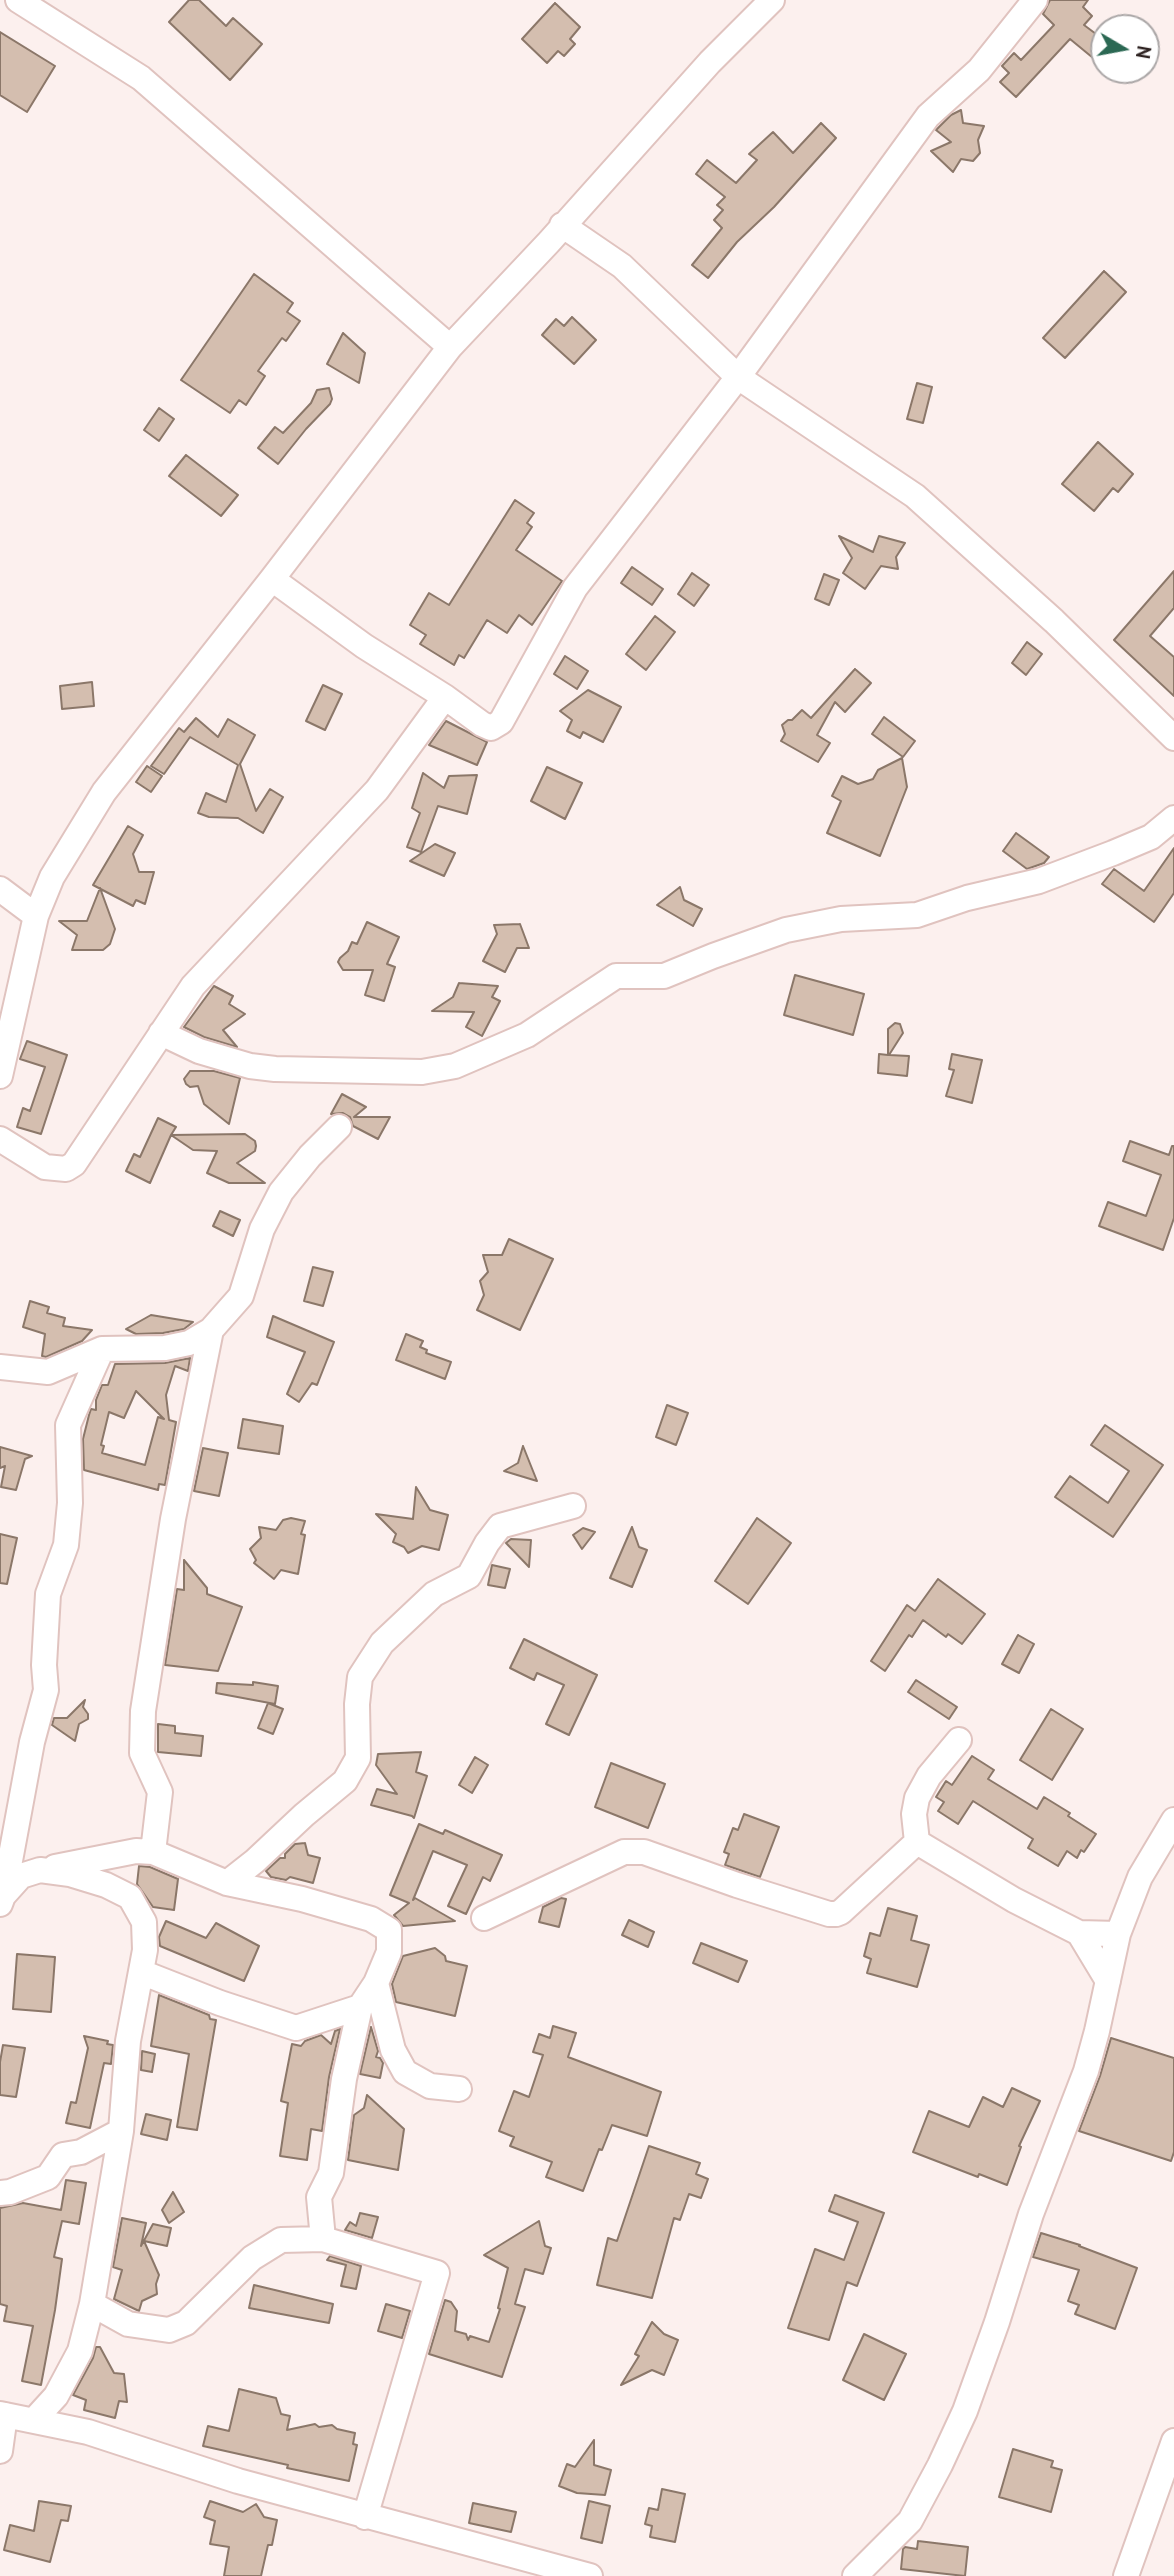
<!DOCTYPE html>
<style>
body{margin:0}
#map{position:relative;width:1174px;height:2576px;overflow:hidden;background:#fcf0ee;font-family:"PT Sans",sans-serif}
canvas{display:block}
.north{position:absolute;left:1090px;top:14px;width:70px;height:70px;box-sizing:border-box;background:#fff;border:2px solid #aba7a7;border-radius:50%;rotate:100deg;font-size:19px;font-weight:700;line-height:28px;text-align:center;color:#2e2322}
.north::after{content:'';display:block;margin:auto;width:24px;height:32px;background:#2b6853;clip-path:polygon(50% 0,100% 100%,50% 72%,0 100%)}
</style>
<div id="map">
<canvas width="1174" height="2576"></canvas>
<div class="north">N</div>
</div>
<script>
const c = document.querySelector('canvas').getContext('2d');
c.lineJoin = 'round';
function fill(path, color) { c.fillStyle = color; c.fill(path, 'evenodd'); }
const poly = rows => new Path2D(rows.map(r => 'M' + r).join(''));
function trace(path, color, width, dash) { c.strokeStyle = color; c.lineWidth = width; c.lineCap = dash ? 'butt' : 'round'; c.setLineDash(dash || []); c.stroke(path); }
const building = poly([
 [189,0,199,0,226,26,233,18,262,44,230,80,169,22,189,0],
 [1050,0,1088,0,1083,7,1092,16,1084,25,1104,40,1104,67,1070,39,1016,97,1000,82,1009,73,1002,66,1014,53,1021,60,1054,25,1043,14,1050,0],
 [555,3,580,27,570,39,575,44,564,56,558,51,547,63,522,39,555,3],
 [0,32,55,66,27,112,0,95,0,32],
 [961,110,963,123,984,126,978,140,980,153,973,161,961,159,953,172,931,151,951,142,936,130,951,115,961,110],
 [821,123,836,138,774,207,737,242,708,278,692,265,722,228,714,220,723,210,717,205,725,197,696,174,707,160,736,183,757,160,749,154,773,132,793,153,821,123],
 [1104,271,1126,292,1065,358,1043,338,1104,271],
 [254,274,293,303,287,312,300,321,286,341,282,338,258,371,265,376,246,405,239,400,230,413,181,380,254,274],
 [572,317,596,340,574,364,542,335,556,319,564,326,572,317],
 [343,333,365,353,359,383,327,364,343,333],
 [917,383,932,387,923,423,907,419,917,383],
 [329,388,332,399,330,404,306,429,278,464,258,448,275,427,283,433,311,403,317,390,329,388],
 [159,408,174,419,159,441,144,430,159,408],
 [1098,442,1133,474,1118,492,1113,488,1094,511,1062,484,1098,442],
 [186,455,238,495,221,516,169,476,186,455],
 [515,500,534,513,527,523,532,527,516,550,562,581,532,625,519,615,507,633,487,620,464,658,459,655,454,665,420,644,426,635,410,625,429,593,449,605,515,500],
 [839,536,873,552,879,536,905,543,896,557,898,569,881,566,865,589,843,573,852,558,839,536],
 [632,567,663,589,652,605,621,583,632,567],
 [1174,571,1174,608,1150,636,1174,657,1174,696,1114,640,1174,571],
 [692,573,709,585,694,606,678,594,692,573],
 [824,574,839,580,829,605,815,599,824,574],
 [655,616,675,632,646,670,626,654,655,616],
 [1027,642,1042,654,1026,675,1012,663,1027,642],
 [565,656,588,671,577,689,554,674,565,656],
 [855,669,871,683,845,712,835,702,817,735,830,743,818,762,781,741,785,734,782,725,788,720,792,720,802,710,811,718,855,669],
 [92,682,94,706,62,709,60,686,92,682],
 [323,685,342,694,325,730,306,721,323,685],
 [588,690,621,707,603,742,583,732,580,738,567,731,572,720,560,711,588,690],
 [884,717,915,741,903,757,872,734,884,717],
 [196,718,218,737,228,719,255,735,240,764,256,811,270,789,283,797,263,833,238,818,209,817,198,813,206,793,226,802,238,765,190,737,164,774,151,766,179,728,184,732,196,718],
 [446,721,487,742,477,765,429,745,446,721],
 [902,758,907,787,880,856,827,833,841,801,832,796,842,776,858,784,873,779,878,770,902,758],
 [147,766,162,776,151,792,136,782,147,766],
 [547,767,582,783,565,819,531,801,547,767],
 [423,773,444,788,449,776,477,775,467,814,438,806,421,852,407,847,420,813,412,808,423,773],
 [128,826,143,835,133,854,139,872,154,872,145,904,136,900,133,906,93,885,128,826],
 [1016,833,1049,857,1044,863,1027,869,1003,851,1016,833],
 [435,844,455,853,444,876,410,861,435,844],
 [1174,848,1174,893,1154,922,1102,884,1114,869,1144,891,1174,848],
 [680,887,684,900,702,909,693,926,657,905,680,887],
 [100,888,115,929,110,944,103,950,72,950,77,935,59,921,87,921,100,888],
 [367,922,399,937,387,964,395,967,384,1001,365,995,373,970,343,970,338,962,340,958,348,951,352,942,357,944,367,922],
 [520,924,529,948,517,948,505,972,483,961,497,934,494,925,520,924],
 [795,975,864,994,853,1035,784,1015,795,975],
 [459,983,498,986,492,997,500,1001,482,1036,466,1027,474,1012,432,1011,453,997,459,983],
 [214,986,233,996,229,1004,245,1014,223,1030,237,1047,204,1037,184,1027,214,986],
 [895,1023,900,1024,903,1033,889,1055,909,1056,907,1076,878,1073,879,1054,888,1055,888,1029,895,1023],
 [27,1041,67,1055,41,1134,17,1127,23,1108,30,1111,45,1067,20,1059,27,1041],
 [952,1054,982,1060,972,1103,946,1096,954,1070,949,1069,952,1054],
 [190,1071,214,1071,240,1078,229,1124,204,1104,198,1086,190,1087,186,1084,184,1079,190,1071],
 [342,1094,366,1107,354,1117,390,1117,378,1139,353,1126,350,1117,343,1113,331,1114,342,1094],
 [158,1118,176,1127,171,1135,245,1134,255,1141,256,1146,255,1151,237,1163,265,1183,229,1183,207,1173,217,1151,193,1150,171,1135,150,1183,126,1171,134,1154,140,1157,158,1118],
 [1130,1141,1169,1155,1172,1146,1174,1146,1174,1218,1163,1250,1099,1226,1108,1202,1146,1216,1161,1175,1123,1161,1130,1141],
 [220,1211,240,1220,233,1236,213,1226,220,1211],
 [509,1239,553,1259,520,1330,477,1310,484,1295,480,1281,488,1272,483,1255,502,1255,509,1239],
 [313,1267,333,1272,323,1306,304,1301,313,1267],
 [30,1301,49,1307,47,1313,65,1318,63,1326,92,1330,82,1341,46,1357,42,1356,45,1334,23,1327,30,1301],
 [151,1315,193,1322,184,1329,163,1333,136,1334,126,1329,151,1315],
 [273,1316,334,1342,317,1385,312,1383,299,1402,287,1394,305,1352,267,1337,273,1316],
 [406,1334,423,1341,420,1347,427,1350,426,1353,451,1362,445,1379,396,1360,406,1334],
 [190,1358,188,1371,175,1366,166,1395,169,1420,176,1422,165,1485,159,1484,158,1490,84,1470,83,1439,89,1415,91,1409,96,1410,96,1400,102,1385,108,1385,115,1364,165,1363,190,1358],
 [136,1391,164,1419,158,1417,145,1465,102,1453,104,1446,101,1445,109,1412,124,1418,136,1391],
 [667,1405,688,1413,676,1445,656,1437,667,1405],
 [243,1419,283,1426,279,1454,238,1448,243,1419],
 [1105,1425,1163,1465,1113,1537,1055,1497,1070,1476,1108,1503,1129,1471,1091,1445,1105,1425],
 [523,1446,537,1481,504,1471,518,1463,523,1446],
 [0,1447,32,1456,25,1459,16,1490,1,1487,5,1466,0,1468,0,1447],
 [203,1448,228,1453,219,1496,194,1491,203,1448],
 [416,1487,430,1510,448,1515,439,1550,422,1546,408,1553,404,1547,393,1542,396,1534,376,1514,413,1519,416,1487],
 [291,1518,305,1521,301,1534,305,1535,298,1574,281,1570,274,1579,254,1563,256,1560,250,1549,261,1538,259,1527,276,1530,283,1520,291,1518],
 [757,1518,791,1543,748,1604,715,1581,757,1518],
 [632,1527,639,1547,647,1550,632,1587,610,1578,632,1527],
 [583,1528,595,1532,582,1549,573,1535,583,1528],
 [0,1534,17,1538,7,1584,0,1583,0,1534],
 [511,1539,531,1540,529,1567,506,1543,511,1539],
 [184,1560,207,1588,207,1594,242,1607,218,1671,165,1665,177,1589,184,1590,184,1560],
 [492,1565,510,1569,505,1588,488,1585,492,1565],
 [938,1579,985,1614,962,1644,948,1634,946,1637,923,1620,912,1637,909,1635,885,1671,871,1661,907,1605,915,1611,938,1579],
 [1018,1635,1034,1644,1019,1673,1002,1664,1018,1635],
 [524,1639,597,1675,569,1735,546,1724,564,1685,537,1673,534,1680,510,1668,524,1639],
 [916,1680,957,1707,949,1719,908,1692,916,1680],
 [253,1682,278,1686,275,1704,216,1693,217,1683,253,1685,253,1682],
 [85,1700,83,1707,88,1714,88,1719,79,1724,75,1741,52,1725,54,1718,67,1718,85,1700],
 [268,1703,283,1709,273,1734,258,1728,268,1703],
 [1051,1709,1083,1729,1052,1780,1020,1760,1051,1709],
 [158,1724,175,1726,175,1733,203,1736,201,1756,158,1752,158,1724],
 [421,1752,416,1772,427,1776,414,1818,412,1816,371,1805,377,1789,397,1794,376,1765,378,1754,421,1752],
 [972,1756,994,1770,988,1779,1037,1809,1044,1797,1070,1813,1068,1816,1096,1834,1084,1852,1081,1850,1077,1858,1067,1851,1058,1866,1028,1848,1033,1839,973,1801,958,1824,938,1811,944,1802,936,1797,946,1781,952,1785,972,1756],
 [475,1757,488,1765,472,1793,459,1785,475,1757],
 [611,1763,665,1784,648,1828,595,1807,611,1763],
 [744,1814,779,1827,760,1877,725,1865,729,1854,724,1852,733,1828,738,1830,744,1814],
 [419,1824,443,1834,445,1830,502,1855,490,1881,483,1877,466,1914,448,1906,467,1865,433,1851,413,1900,415,1898,455,1921,403,1926,394,1915,409,1903,390,1895,419,1824],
 [305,1843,308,1855,320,1858,313,1883,290,1877,286,1880,271,1877,266,1871,280,1858,285,1858,285,1854,295,1844,305,1843],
 [139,1866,150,1867,178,1879,174,1910,153,1907,137,1884,139,1866],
 [561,1898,566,1899,559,1927,539,1922,543,1907,561,1898],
 [888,1908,917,1916,911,1940,929,1945,917,1987,867,1973,871,1959,864,1956,870,1933,880,1936,888,1908],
 [629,1920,654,1932,648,1947,622,1935,629,1920],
 [166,1921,206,1938,216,1923,259,1946,244,1981,160,1946,159,1937,166,1921],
 [701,1943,747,1961,738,1982,693,1963,701,1943],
 [435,1948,445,1956,446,1961,467,1966,455,2016,396,2002,392,1984,403,1956,435,1948],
 [17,1954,55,1957,51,2012,13,2009,17,1954],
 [159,1995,209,2015,210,2019,216,2020,197,2130,177,2127,189,2054,151,2046,159,1995],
 [553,2026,576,2033,568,2057,661,2092,647,2136,612,2125,602,2150,599,2149,583,2191,546,2177,552,2162,510,2146,514,2137,499,2131,514,2091,529,2097,543,2055,533,2052,539,2034,550,2038,553,2026],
 [371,2027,378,2051,376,2057,380,2058,383,2063,380,2078,360,2074,371,2027],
 [340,2029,329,2077,322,2131,311,2129,307,2160,280,2156,288,2103,281,2101,292,2044,301,2046,305,2041,321,2035,331,2044,335,2031,340,2029],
 [84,2036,108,2041,107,2044,113,2045,111,2064,104,2063,90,2128,66,2123,71,2102,76,2103,88,2048,84,2036],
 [1111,2038,1174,2058,1174,2152,1171,2161,1079,2131,1100,2076,1111,2038],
 [3,2045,25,2048,16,2097,0,2095,0,2062,3,2045],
 [142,2051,155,2054,152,2072,141,2070,142,2051],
 [1012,2088,1040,2101,1019,2146,1021,2147,1007,2185,979,2174,978,2177,913,2152,929,2111,969,2127,983,2097,1003,2107,1012,2088],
 [367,2095,404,2129,398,2170,348,2160,354,2115,364,2108,367,2095],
 [146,2114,171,2120,167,2140,141,2134,146,2114],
 [649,2146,700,2163,696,2174,708,2179,701,2198,689,2194,680,2220,674,2218,652,2298,597,2285,608,2238,617,2241,649,2146],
 [66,2180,86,2183,79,2224,62,2221,54,2257,62,2259,55,2310,41,2385,22,2381,33,2326,4,2321,7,2306,0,2304,0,2208,23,2203,61,2210,66,2180],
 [173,2192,184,2212,169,2223,162,2210,173,2192],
 [835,2195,884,2213,857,2286,847,2282,829,2340,788,2328,815,2249,844,2260,858,2222,829,2211,835,2195],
 [360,2213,378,2217,372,2238,345,2230,350,2222,356,2226,360,2213],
 [122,2218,146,2223,141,2246,153,2224,171,2228,167,2246,144,2241,159,2275,156,2284,157,2294,142,2301,139,2311,114,2299,122,2270,113,2267,122,2218],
 [539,2221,545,2246,551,2248,543,2274,525,2269,515,2304,525,2307,502,2377,429,2354,445,2300,451,2302,457,2311,455,2331,466,2334,468,2340,470,2336,489,2342,500,2309,498,2308,508,2268,484,2255,539,2221],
 [1041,2233,1080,2245,1079,2246,1137,2268,1115,2329,1075,2314,1079,2305,1068,2301,1079,2270,1033,2257,1041,2233],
 [330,2256,361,2266,356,2289,341,2286,346,2265,327,2260,330,2256],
 [254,2285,333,2304,329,2323,249,2308,254,2285],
 [386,2304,410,2311,402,2338,378,2331,386,2304],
 [652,2322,664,2334,678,2340,664,2375,652,2370,621,2385,639,2356,635,2354,652,2322],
 [864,2334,906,2354,884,2400,843,2380,864,2334],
 [96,2347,100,2347,114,2373,124,2374,127,2402,119,2401,115,2418,84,2410,86,2400,73,2395,93,2358,96,2347],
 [239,2389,276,2398,281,2414,290,2416,287,2430,315,2424,319,2427,332,2425,337,2429,355,2433,353,2444,357,2445,349,2481,287,2468,288,2465,203,2446,208,2426,229,2431,239,2389],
 [594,2440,594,2465,611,2470,605,2495,577,2493,559,2486,567,2464,575,2467,594,2440],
 [1013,2449,1053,2461,1051,2467,1062,2470,1051,2512,999,2497,1013,2449],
 [662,2489,685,2494,675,2542,650,2537,652,2526,645,2524,649,2508,658,2510,662,2489],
 [39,2501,71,2506,68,2521,61,2520,50,2562,4,2550,10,2525,34,2531,39,2501],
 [210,2501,243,2512,256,2504,264,2517,277,2520,272,2545,268,2545,261,2576,224,2576,229,2547,210,2544,215,2521,204,2517,210,2501],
 [589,2501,610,2506,602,2543,581,2538,589,2501],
 [473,2503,516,2512,511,2532,469,2523,473,2503],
 [918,2541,968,2547,965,2576,901,2569,903,2549,905,2547,917,2549,918,2541]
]);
fill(building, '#d4beaf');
trace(building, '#8b7769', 2);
const minor = poly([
 [18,0,141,78,450,347],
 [562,225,622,266,738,377,915,496,1054,621,1174,738],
 [272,579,364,646,445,697,482,724,491,728,501,722,575,588,738,377,928,116,979,70,1035,0],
 [0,889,36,916],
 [161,1033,199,1051,250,1066,275,1069,422,1072,455,1066,527,1035,616,976,664,976,713,956,786,930,841,919,917,915,967,898,1039,881,1113,853,1151,837,1174,818],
 [0,1076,36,916,52,877,104,792,272,579,450,347,549,242,710,62,772,0],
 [0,1139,45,1167,66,1169,74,1164,193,986,377,790,445,697],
 [0,1367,48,1372,102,1349,165,1348,189,1343,211,1330,241,1296,262,1229,281,1192,310,1156,339,1127],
 [917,1842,914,1814,917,1798,929,1776,959,1740],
 [153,1852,160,1792,142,1753,143,1711,173,1519,211,1330],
 [55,1867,136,1851,153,1852,227,1883,302,1899,371,1919,389,1930,389,1952,376,1983,393,2050,405,2072,430,2086,459,2089],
 [227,1883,255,1861,304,1815,345,1781,358,1758,357,1704,360,1677,382,1643,434,1594,469,1576,487,1543,500,1526,573,1506],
 [4,1893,32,1742,46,1690,44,1665,48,1594,66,1545,70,1503,68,1425,102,1349],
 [0,1904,3,1896,21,1876,40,1870,70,1874,106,1885,130,1897,144,1922,145,1950,128,2041,121,2131,92,2304,80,2351,56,2396,35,2419],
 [484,1918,624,1852,644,1852,737,1885,829,1914,836,1914,841,1912,917,1842,1014,1900,1079,1933,1118,1934],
 [1079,1933,1108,1981],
 [141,1972,220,2003,296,2028,360,2007],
 [0,2193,10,2192,48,2177,63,2155,81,2152,121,2131],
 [323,2239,319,2197,331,2173,344,2079,360,2007,376,1983],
 [92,2304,128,2324,169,2330,186,2323,252,2258,281,2240,323,2239,437,2273,365,2517],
 [0,2414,88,2432,238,2481,590,2576],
 [0,2451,5,2415],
 [855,2576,910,2521,940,2465,965,2411,997,2322,1031,2214,1086,2071,1097,2031,1118,1934,1140,1877,1174,1820],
 [1126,2576,1174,2441]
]);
trace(minor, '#e0c3bf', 28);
trace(minor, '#fff', 24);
</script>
